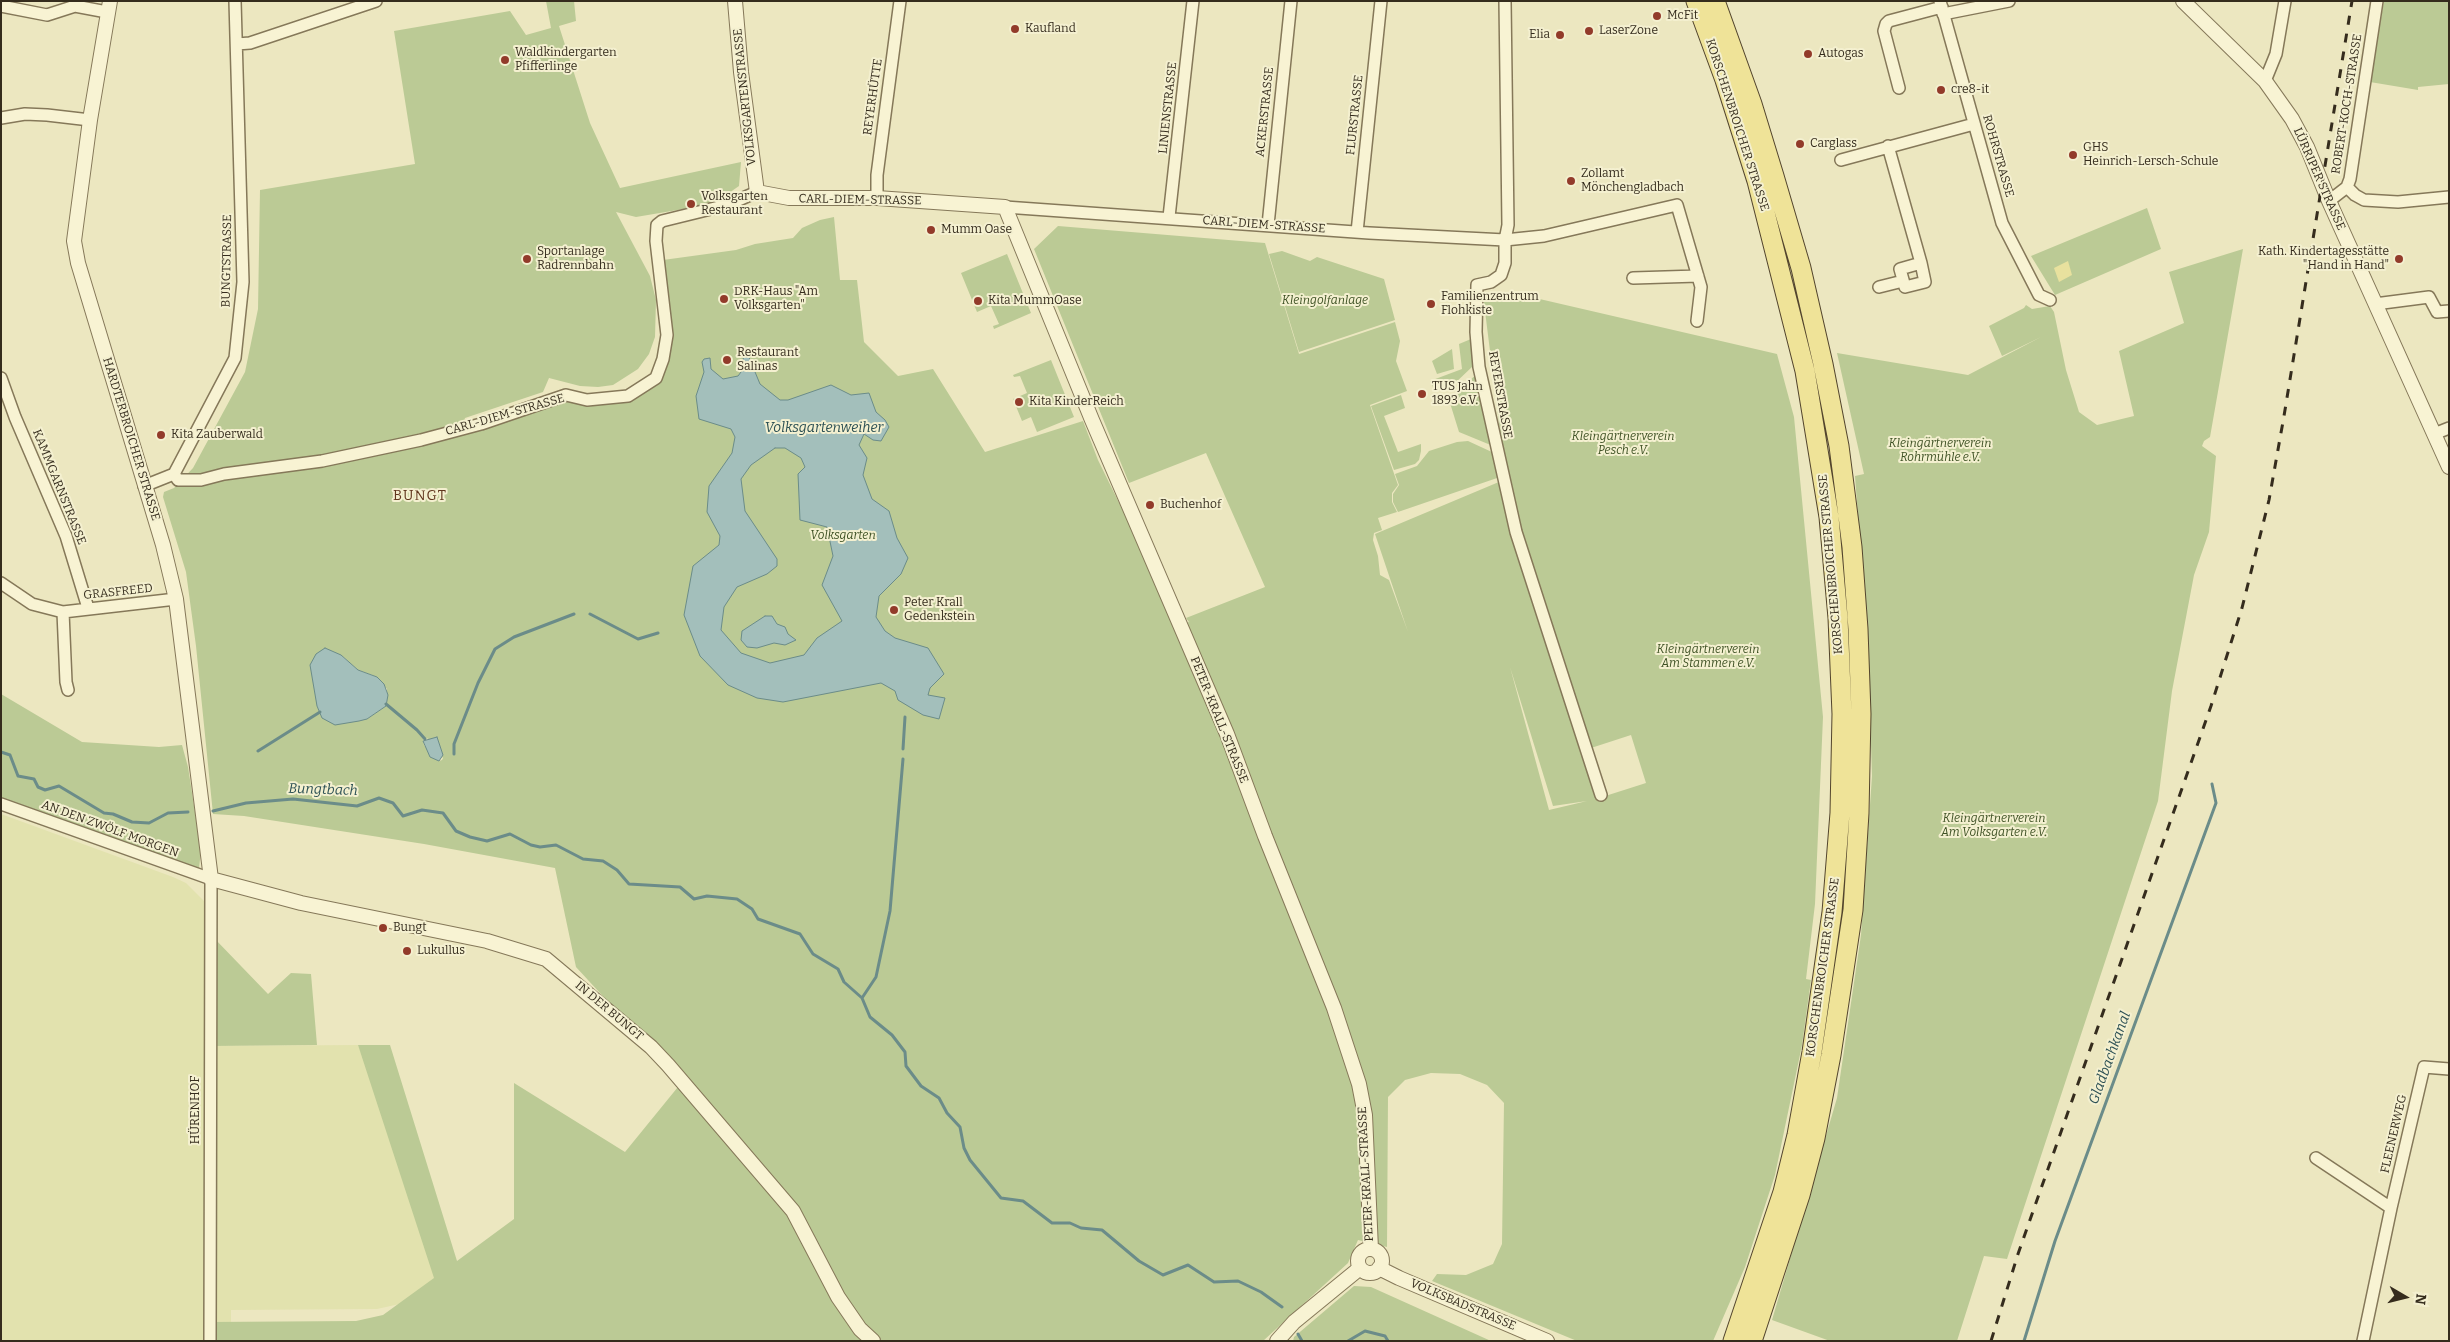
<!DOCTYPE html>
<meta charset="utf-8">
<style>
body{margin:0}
#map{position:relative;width:2450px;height:1342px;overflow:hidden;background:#ece7c0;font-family:Bitter,serif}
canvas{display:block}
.frame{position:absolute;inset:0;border:2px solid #352c1d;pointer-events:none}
.north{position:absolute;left:2380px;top:1272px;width:50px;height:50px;-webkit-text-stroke:4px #f4f0d0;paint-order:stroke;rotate:98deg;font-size:14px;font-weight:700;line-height:20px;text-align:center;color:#352c1d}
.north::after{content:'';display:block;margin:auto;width:18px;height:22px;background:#352c1d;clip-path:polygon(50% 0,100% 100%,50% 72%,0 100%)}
</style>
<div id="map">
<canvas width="2450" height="1342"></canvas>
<div class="frame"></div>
<div class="north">N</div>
</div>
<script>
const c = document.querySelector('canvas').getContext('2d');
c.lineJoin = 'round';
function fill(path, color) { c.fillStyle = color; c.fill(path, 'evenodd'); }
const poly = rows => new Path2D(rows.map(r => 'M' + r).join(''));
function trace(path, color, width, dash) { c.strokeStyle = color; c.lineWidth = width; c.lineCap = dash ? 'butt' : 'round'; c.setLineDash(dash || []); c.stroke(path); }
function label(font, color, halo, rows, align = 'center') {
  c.font = font + ' Bitter,serif'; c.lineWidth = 4; c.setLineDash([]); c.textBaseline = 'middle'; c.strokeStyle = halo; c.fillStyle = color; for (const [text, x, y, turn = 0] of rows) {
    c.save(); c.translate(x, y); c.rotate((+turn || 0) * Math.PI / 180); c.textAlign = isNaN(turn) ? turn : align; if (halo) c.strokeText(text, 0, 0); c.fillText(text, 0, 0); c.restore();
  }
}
fill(poly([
 [1,814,173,877,186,883,206,903,212,1046,358,1045,455,1266,404,1303,377,1309,231,1310,231,1341,1,1341]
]), '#e2e2ae');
fill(poly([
 [546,1,574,1,576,21,559,26,590,123,620,188,741,162,739,186,713,204,636,217,616,212,650,276,656,300,655,337,649,354,638,369,613,385,598,387,580,386,549,378,543,392,465,418,462,428,566,395,628,396,661,369,663,260,736,250,755,244,793,238,802,228,820,220,834,217,840,280,857,280,864,342,898,376,933,369,985,452,1083,421,1098,460,1179,625,1189,622,1186,618,1265,587,1206,453,1129,483,1034,249,1058,226,1265,243,1299,354,1395,322,1400,341,1396,361,1407,391,1370,405,1398,485,1392,493,1392,502,1397,512,1378,518,1382,530,1374,533,1373,540,1378,556,1380,575,1389,580,1408,632,1375,534,1506,479,1483,295,1518,294,1777,354,1794,417,1823,717,1815,904,1806,979,1811,980,1802,1045,1775,1175,1745,1267,1713,1341,1577,1341,1432,1281,1437,1274,1466,1275,1493,1264,1502,1244,1504,1103,1487,1085,1460,1074,1431,1073,1405,1080,1388,1097,1387,1247,1358,1240,1348,1263,1263,1341,210,1341,210,1322,356,1321,383,1315,434,1278,358,1045,390,1045,457,1261,514,1219,514,1083,625,1152,682,1082,576,967,555,868,424,844,244,816,213,814,196,646,186,572,163,497,164,492,174,488,193,468,245,372,258,309,260,190,415,164,394,31,510,11,526,35,551,28],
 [341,655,358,670,377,677,387,689,386,706,367,719,322,718,317,706],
 [1510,667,1553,806,1587,801,1549,810],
 [1631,735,1646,783,1599,798,1591,748],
 [427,738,443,758,442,760,439,761,424,745,423,740],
 [2384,1,2449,1,2449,84,2418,87,2418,90,2370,82],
 [2147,208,2161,249,2055,295,2031,256],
 [2243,249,2210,437,2204,441,2202,446,2216,456,2209,532,2194,575,2172,691,2158,801,2007,1259,1984,1256,1957,1341,1830,1341,1772,1320,1837,1098,1861,935,1872,776,1868,652,1855,476,1864,474,1837,353,1968,375,2041,337,2002,356,1989,326,2024,308,2026,305,2032,309,2050,306,2054,312,2066,370,2079,412,2097,425,2134,416,2119,351,2184,323,2169,272],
 [1282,251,1310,261,1317,257,1384,279,1395,320,1299,352,1269,254],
 [1007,254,1031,313,994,329,993,326,999,324,991,306,977,312,961,273],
 [1471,339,1475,364,1473,366,1452,386,1450,380,1433,387,1430,381,1462,369,1459,344],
 [1452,349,1454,369,1437,374,1432,361],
 [1051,360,1074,417,1037,432,1031,417,1022,421,1013,399,1027,393,1020,376,1014,377,1013,375],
 [1478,373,1493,446,1459,432,1450,403,1462,387],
 [1401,395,1405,408,1384,416,1398,452,1421,444,1421,451,1419,460,1415,464,1394,470,1371,406],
 [1468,441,1494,453,1500,477,1398,512,1393,502,1393,494,1399,485,1395,474,1417,466,1429,451,1457,442],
 [1,694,82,742,159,747,182,745,188,767,201,851,199,868,191,870,1,801],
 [214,938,268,994,291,973,311,974,317,1045,211,1046],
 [1354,1286,1371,1287,1491,1341,1293,1341,1294,1337]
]), '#bbca95');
fill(poly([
 [2068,261,2072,275,2059,282,2054,268]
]), '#e8e19e');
const water = poly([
 [743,355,748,355,760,384,780,400,788,400,831,385,851,395,869,393,876,412,885,420,889,427,881,441,873,440,864,434,859,445,867,458,863,475,872,499,889,511,897,538,908,558,901,574,879,596,876,617,885,631,895,638,928,648,944,674,930,688,928,695,945,698,939,719,923,715,898,700,895,691,881,683,783,702,757,698,728,685,700,656,684,615,693,566,719,545,720,536,707,512,709,486,732,453,735,437,731,429,699,419,696,396,704,372,702,362,704,359,710,358,711,369,723,379,738,376,744,368,743,355],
 [775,448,785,448,801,458,805,467,798,474,800,520,827,527,833,556,822,585,842,621,817,638,804,655,770,663,741,653,721,630,724,607,737,587,767,574,777,566,777,559,745,511,741,479,751,465,775,448],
 [765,616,772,616,777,624,785,627,788,634,796,640,785,645,774,643,757,648,747,647,741,640,742,631,765,616],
 [325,648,341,655,358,670,377,677,384,684,388,695,386,706,367,719,359,721,335,725,322,718,317,706,310,665,316,654,325,648],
 [437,737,443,755,439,761,430,757,423,741,437,737]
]);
fill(water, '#a3bfbb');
trace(water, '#6b8c89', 1);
trace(poly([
 [590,614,638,639,658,633],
 [386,704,417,730,425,739],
 [903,749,905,717],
 [258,751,320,712],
 [1,752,10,755,18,776,34,779,38,787,45,790,59,786,104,813,113,814,132,822,149,823,168,813,188,812],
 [454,754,454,744,478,683,495,649,514,637,574,614],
 [213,811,246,803,293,799,357,806,379,798,393,803,403,816,422,810,443,813,456,831,470,837,487,841,510,834,531,845,540,847,556,845,583,859,603,861,617,870,629,884,680,887,694,899,707,896,737,899,752,909,758,919,800,934,813,954,838,969,844,982,862,998,870,1017,892,1035,905,1052,906,1066,921,1086,939,1098,947,1113,960,1127,964,1148,970,1160,1001,1198,1023,1201,1052,1223,1070,1223,1081,1228,1102,1230,1139,1261,1163,1275,1188,1265,1214,1282,1238,1281,1261,1292,1282,1307],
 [862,998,876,977,890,911,903,759],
 [1298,1334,1302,1341],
 [1348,1341,1365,1331,1385,1336,1388,1341],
 [2024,1341,2055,1241,2216,803,2212,784]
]), '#6b8c89', 3);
const minor = poly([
 [1505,1,1508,225,1505,240,1505,263,1501,275,1491,282,1477,285,1476,332,1479,367,1516,532,1601,795],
 [1940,1,2002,223,2039,295,2050,300],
 [1,6,47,15,75,6,107,12],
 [1943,14,2009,1],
 [237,44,250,43,376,1],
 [2265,81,2276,54,2285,1],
 [1899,88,1884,31,1886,24,1889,21,1942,7],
 [1,118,25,114,47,115,90,120],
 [1888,146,1921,263,1900,269,1905,287,1925,282,1921,263],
 [1841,160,1974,124],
 [2347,187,2355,195,2364,200,2398,202,2449,197],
 [877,198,877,175,900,1],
 [2329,201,2347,187,2350,179,2377,1],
 [1005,207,1369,233,1505,240,1544,236,1677,205,1701,287,1697,321],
 [1169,217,1193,1],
 [1268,225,1291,1],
 [1357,232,1381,1],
 [1633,278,1698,276],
 [1879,287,1903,281],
 [2375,304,2429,297,2437,312,2449,311],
 [1,378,15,417,66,536,88,608],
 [2434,434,2449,428],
 [174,474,178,480,201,480,224,474,322,461,421,440,481,424,566,395,587,400,628,396,656,378,663,359,667,335,656,241,657,225,662,221,727,205,757,192],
 [144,486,174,474,235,358,243,282,235,1],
 [1,583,32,604,63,612,176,599],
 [63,612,66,682,68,690],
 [1,804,211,879,210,1341],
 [2316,1158,2391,1208],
 [2363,1341,2391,1208,2424,1067,2449,1069]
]);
const tertiary = poly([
 [110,1,90,120,74,241,78,263,163,545,176,599,211,879,301,903,487,941,546,959,651,1047,668,1065,793,1211,838,1297,860,1329,873,1341],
 [735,1,741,72,757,192,789,198,877,198,1005,207,1092,420,1227,734,1265,836,1334,1008,1359,1084,1365,1115,1371,1249],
 [2183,1,2265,81,2292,119,2307,147,2329,201,2449,467],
 '1358 1261a12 12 0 1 1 24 0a12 12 0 1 1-24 0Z',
 [1379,1268,1399,1278,1547,1341],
 [1277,1341,1294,1322,1360,1268]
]);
const primary = poly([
 [1696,1,1725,80,1757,181,1805,371,1829,517,1838,618,1842,714,1840,813,1832,912,1812,1052,1797,1135,1783,1192,1733,1341],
 [1715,1,1752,104,1774,176,1801,268,1823,364,1839,446,1852,547,1858,629,1861,714,1859,813,1853,910,1831,1055,1815,1138,1800,1195,1752,1341]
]);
trace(minor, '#857859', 14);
trace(tertiary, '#857859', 16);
trace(primary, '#53452d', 21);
trace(minor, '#f8f3d3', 11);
trace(tertiary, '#f8f3d3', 14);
trace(primary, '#efe398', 19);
trace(poly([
 [1991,1341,2018,1254,2211,706,2242,608,2269,500,2284,416,2352,1]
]), '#352c1d', 3, [9, 9]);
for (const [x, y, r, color] of [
 [1657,16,5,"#923b2a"],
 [1015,29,5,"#923b2a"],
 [1589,31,5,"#923b2a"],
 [1560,35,5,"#923b2a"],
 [1808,54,5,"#923b2a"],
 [505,60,5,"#923b2a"],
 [1941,90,5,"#923b2a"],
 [1800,144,5,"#923b2a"],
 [2073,155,5,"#923b2a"],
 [1571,181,5,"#923b2a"],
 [691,204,5,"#923b2a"],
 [931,230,5,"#923b2a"],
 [527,259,5,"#923b2a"],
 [2399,259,5,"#923b2a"],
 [724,299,5,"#923b2a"],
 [978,301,5,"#923b2a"],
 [1431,304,5,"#923b2a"],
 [727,360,5,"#923b2a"],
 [1422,394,5,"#923b2a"],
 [1019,402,5,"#923b2a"],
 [161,435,5,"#923b2a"],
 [1150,505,5,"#923b2a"],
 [894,610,5,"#923b2a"],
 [383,928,5,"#923b2a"],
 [407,951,5,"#923b2a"]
]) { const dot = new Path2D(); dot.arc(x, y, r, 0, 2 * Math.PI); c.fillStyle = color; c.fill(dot); trace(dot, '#f4f0d0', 2); }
label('12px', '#352c1d', '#f4f0d0', [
 ["McFit",1667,16],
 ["Kaufland",1025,29],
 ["LaserZone",1599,31],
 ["Elia",1550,35,"right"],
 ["Waldkindergarten",515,53],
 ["Pfifferlinge",515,67],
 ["Autogas",1818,54],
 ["cre8-it",1951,90],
 ["Carglass",1810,144],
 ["GHS",2083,148],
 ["Heinrich-Lersch-Schule",2083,162],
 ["Zollamt",1581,174],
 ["Mönchengladbach",1581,188],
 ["Volksgarten",701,197],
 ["Restaurant",701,211],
 ["Mumm Oase",941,230],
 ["Sportanlage",537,252],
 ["Radrennbahn",537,266],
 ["Kath. Kindertagesstätte",2389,252,"right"],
 ["\"Hand in Hand\"",2389,266,"right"],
 ["DRK-Haus \"Am",734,292],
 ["Volksgarten\"",734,306],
 ["Familienzentrum",1441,297],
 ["Flohkiste",1441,311],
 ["Kita MummOase",988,301],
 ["Restaurant",737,353],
 ["Salinas",737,367],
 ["TUS Jahn",1432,387],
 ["1893 e.V.",1432,401],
 ["Kita KinderReich",1029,402],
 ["Kita Zauberwald",171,435],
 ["Buchenhof",1160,505],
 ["Peter Krall",904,603],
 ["Gedenkstein",904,617],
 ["Bungt",393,928],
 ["Lukullus",417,951]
], 'left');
label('12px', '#352c1d', '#f4f0d0', [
 ["VOLKSGARTENSTRASSE",745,97,-96],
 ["REYERHÜTTE",873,97,-82],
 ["ROBERT-KOCH-STRASSE",2347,104,-81],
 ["LINIENSTRASSE",1168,108,-84],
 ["ACKERSTRASSE",1265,112,-84],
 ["FLURSTRASSE",1355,115,-84],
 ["KORSCHENBROICHER STRASSE",1737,125,72],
 ["ROHRSTRASSE",1998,156,74],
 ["LÜRRIPER STRASSE",2319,179,66],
 ["CARL-DIEM-STRASSE",860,200,1],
 ["CARL-DIEM-STRASSE",1264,225,4],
 ["BUNGTSTRASSE",227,261,-89],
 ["REYERSTRASSE",1500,395,80],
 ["CARL-DIEM-STRASSE",505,415,-16],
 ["HARDTERBROICHER STRASSE",131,439,73],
 ["KAMMGARNSTRASSE",59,487,68],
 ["KORSCHENBROICHER STRASSE",1831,564,-95],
 ["GRASFREED",118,592,-6],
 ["PETER-KRALL-STRASSE",1219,720,68],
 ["AN DEN ZWÖLF MORGEN",110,829,20],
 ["KORSCHENBROICHER STRASSE",1823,967,-82],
 ["IN DER BUNGT",609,1011,40],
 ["HÜRENHOF",196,1110,-90],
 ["FLEENERWEG",2394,1134,-77],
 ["PETER-KRALL-STRASSE",1366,1174,-93],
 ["VOLKSBADSTRASSE",1463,1305,23]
]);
label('italic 12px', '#3e5124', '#f4f0d0', [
 ["Kleingolfanlage",1325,301],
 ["Kleingärtnerverein",1623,437],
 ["Pesch e.V.",1623,451],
 ["Kleingärtnerverein",1940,444],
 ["Rohrmühle e.V.",1940,458],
 ["Volksgarten",843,536],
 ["Kleingärtnerverein",1708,650],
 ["Am Stammen e.V.",1708,664],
 ["Kleingärtnerverein",1994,819],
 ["Am Volksgarten e.V.",1994,833]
]);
label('italic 14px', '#2c5054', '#f4f0d0', [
 ["Volksgartenweiher",824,428],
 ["Bungtbach",323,790,2],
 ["Gladbachkanal",2110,1058,-70]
]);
c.letterSpacing = '1px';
label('14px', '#60361d', '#f4f0d0', [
 ["BUNGT",420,496]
]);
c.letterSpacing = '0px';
</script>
